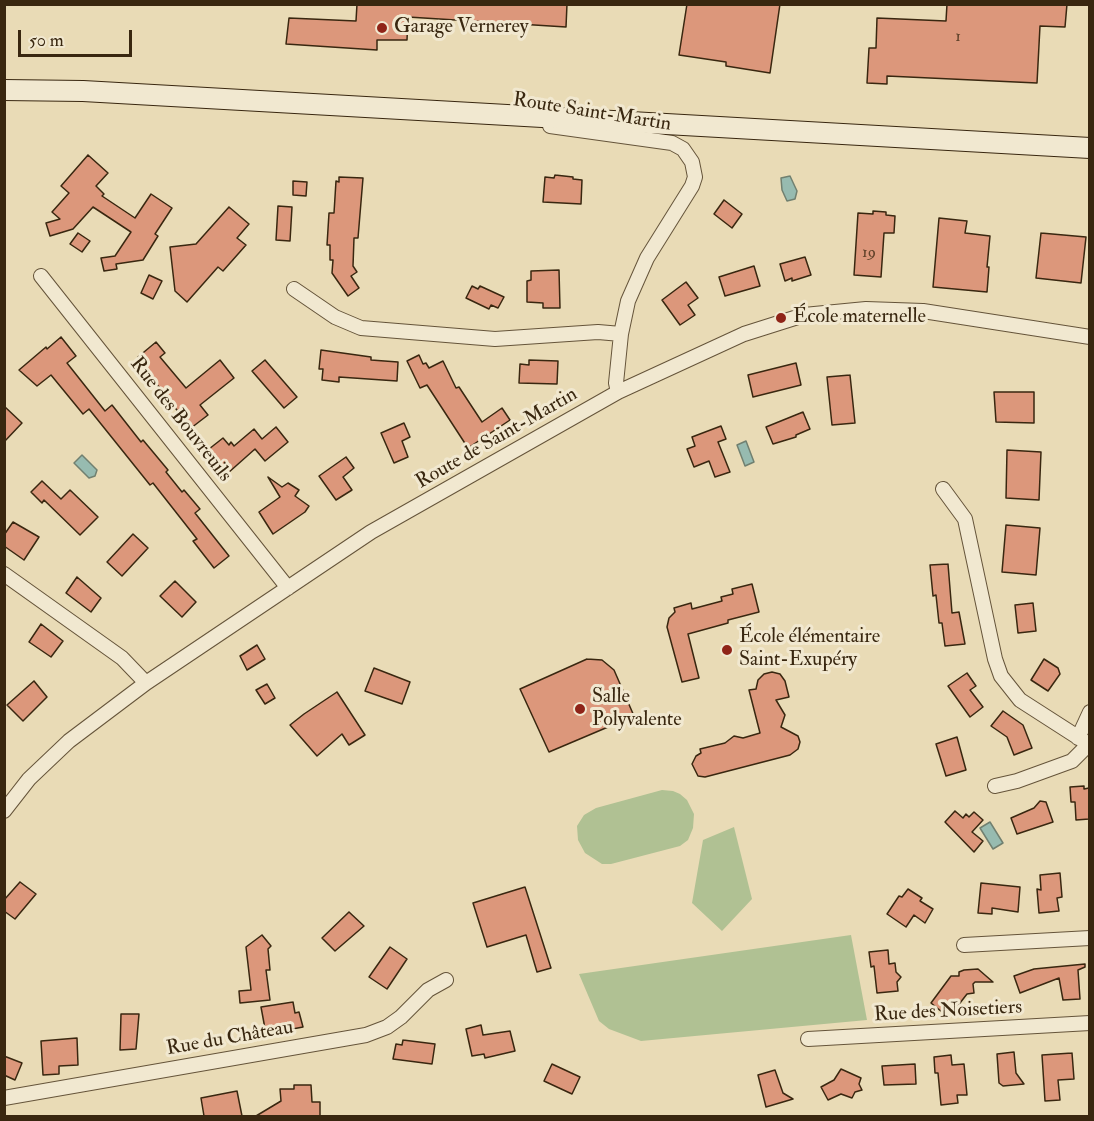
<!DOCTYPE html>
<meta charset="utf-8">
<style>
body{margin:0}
#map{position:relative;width:1094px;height:1121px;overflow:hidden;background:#e9dbb6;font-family:"IM FELL Double Pica",serif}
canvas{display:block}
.frame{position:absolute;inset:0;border:6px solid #392710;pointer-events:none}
.scale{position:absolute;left:18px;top:30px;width:114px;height:27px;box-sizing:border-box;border:3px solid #392710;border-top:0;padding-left:8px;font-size:18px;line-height:21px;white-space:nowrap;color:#392710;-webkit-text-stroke:4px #f1e8d0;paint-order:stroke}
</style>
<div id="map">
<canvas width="1094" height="1121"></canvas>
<div class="frame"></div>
<div class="scale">50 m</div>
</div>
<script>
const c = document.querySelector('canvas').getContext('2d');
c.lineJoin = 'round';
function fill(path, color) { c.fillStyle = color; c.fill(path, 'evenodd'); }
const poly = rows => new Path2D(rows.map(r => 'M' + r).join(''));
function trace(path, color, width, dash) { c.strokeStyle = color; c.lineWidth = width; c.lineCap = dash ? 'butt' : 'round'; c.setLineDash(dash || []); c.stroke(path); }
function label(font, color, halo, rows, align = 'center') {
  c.font = font + ' "IM FELL Double Pica",serif'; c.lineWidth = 6; c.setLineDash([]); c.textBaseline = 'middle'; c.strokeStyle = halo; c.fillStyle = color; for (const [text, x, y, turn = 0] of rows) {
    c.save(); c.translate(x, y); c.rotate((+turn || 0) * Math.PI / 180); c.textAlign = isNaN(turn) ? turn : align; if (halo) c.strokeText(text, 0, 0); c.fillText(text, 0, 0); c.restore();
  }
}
fill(poly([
 [662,790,673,791,680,794,687,800,694,814,693,828,688,840,680,846,611,864,602,864,585,853,578,840,577,826,584,815,596,808],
 [734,827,752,899,722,931,692,903,703,840],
 [851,935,867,1020,641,1041,609,1029,599,1021,579,974]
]), '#b0c193');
const water = poly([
 [790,176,797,191,795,199,787,201,782,190,781,178,790,176],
 [746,441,754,462,745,466,737,445,746,441],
 [82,455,97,470,95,476,89,478,74,463,82,455],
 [990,822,1003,843,993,849,980,828,990,822]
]);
fill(water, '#97bbb0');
trace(water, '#718070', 1.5);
const building = poly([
 [357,4,567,4,566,27,408,17,407,40,377,40,377,50,286,44,289,18,356,21,357,4],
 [687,4,780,4,770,73,726,66,726,62,679,55,687,4],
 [947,4,1067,4,1065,27,1040,26,1037,83,887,76,887,84,867,83,869,48,876,48,877,18,946,21,947,4],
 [88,155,108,173,96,186,104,194,102,196,135,218,151,194,172,208,155,234,158,236,143,260,116,264,117,269,104,271,101,258,115,256,131,232,93,207,73,229,50,236,46,223,60,219,52,212,69,193,61,186,88,155],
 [555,175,573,177,573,179,582,180,581,204,543,202,545,177,554,178,555,175],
 [339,177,363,178,358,238,354,238,353,266,357,272,351,276,359,288,348,296,332,273,333,260,330,260,330,245,327,245,329,213,334,213,336,181,339,182,339,177],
 [293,181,307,182,306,196,293,195,293,181],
 [724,200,742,214,732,228,714,214,724,200],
 [278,206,292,207,290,241,276,240,278,206],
 [229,207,249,224,237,238,246,245,223,271,218,267,187,302,175,291,170,247,196,244,229,207],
 [873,211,886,212,886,215,895,216,894,233,884,233,881,277,854,275,858,213,873,214,873,211],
 [939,218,967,221,965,233,990,236,987,267,989,267,987,292,933,287,939,218],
 [78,233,90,241,82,252,70,244,78,233],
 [1041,233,1086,237,1081,283,1036,278,1041,233],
 [805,257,811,275,792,281,792,278,785,281,780,264,805,257],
 [754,266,760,286,725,296,719,277,754,266],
 [559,270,560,308,543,308,543,303,527,302,527,281,531,280,531,271,559,270],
 [149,275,162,281,153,299,141,293,149,275],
 [686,282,698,298,688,305,695,315,680,325,662,300,686,282],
 [472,286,478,289,480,286,504,297,498,308,491,305,489,309,466,298,472,286],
 [61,337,76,356,67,363,105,411,112,405,141,442,143,440,168,470,166,472,182,492,184,490,200,509,195,513,229,556,214,568,193,541,197,539,153,483,150,485,89,409,83,414,51,375,37,386,19,370,46,347,47,349,61,337],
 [156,342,165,353,160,357,186,388,220,360,234,378,200,405,208,415,191,428,144,368,146,367,138,357,156,342],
 [321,350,371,357,371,360,398,362,397,381,339,377,339,382,322,380,323,369,319,369,321,350],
 [419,355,423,364,426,363,429,368,443,361,456,388,459,387,482,422,502,408,510,420,468,448,427,385,420,388,407,361,419,355],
 [265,360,297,397,284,408,252,371,265,360],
 [529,360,558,361,557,384,519,383,520,364,529,365,529,360],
 [796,363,801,385,753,397,748,375,796,363],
 [850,375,855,423,832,425,827,377,850,375],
 [994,392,1034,392,1034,423,996,422,994,392],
 [4,406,22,423,4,442,4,406],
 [803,412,810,429,796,435,796,437,773,444,766,427,803,412],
 [404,423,410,437,402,441,408,457,394,463,381,433,404,423],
 [721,426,726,439,718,442,730,472,715,477,709,461,694,467,687,449,695,446,692,437,721,426],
 [276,427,288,442,265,461,255,449,228,473,209,449,223,438,229,445,231,442,234,446,254,429,262,439,276,427],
 [1007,450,1041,452,1039,500,1006,498,1007,450],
 [346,457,354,468,343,477,352,490,336,500,319,476,346,457],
 [268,477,282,487,288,483,299,490,295,496,309,506,305,512,273,534,259,512,280,497,268,477],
 [42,481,61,499,70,490,98,517,80,535,44,500,42,503,31,492,42,481],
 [13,522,39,537,24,560,4,546,4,535,13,522],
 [1006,525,1040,528,1036,575,1002,572,1006,525],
 [133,534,148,548,122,576,107,562,133,534],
 [948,564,952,613,959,612,965,644,945,646,942,623,939,623,936,595,933,596,930,565,948,564],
 [77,577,101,598,91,612,66,593,77,577],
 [175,581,196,602,182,617,160,596,175,581],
 [752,584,759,612,728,620,728,623,688,634,699,678,682,682,667,627,669,618,675,612,674,608,691,603,692,609,722,601,721,597,733,594,732,589,752,584],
 [1033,603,1036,631,1018,633,1015,605,1033,603],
 [41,624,63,641,51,657,29,642,41,624],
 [257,645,265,659,247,670,240,656,257,645],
 [587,659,602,660,614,670,634,716,549,752,520,689,587,659],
 [1044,659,1058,668,1060,674,1048,691,1031,680,1044,659],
 [374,668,410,682,402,704,365,691,374,668],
 [772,672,780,674,785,681,789,697,776,700,785,715,781,727,798,736,800,742,798,749,790,755,705,777,698,776,692,764,696,756,701,753,700,749,725,743,734,736,743,738,760,733,749,690,756,689,758,680,764,674,772,672],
 [967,673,976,686,970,690,983,707,970,717,948,686,967,673],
 [34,681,47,697,23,721,7,705,34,681],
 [267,684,275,698,265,704,256,690,267,684],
 [337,692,365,735,349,745,342,734,317,756,290,725,304,714,337,692],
 [1003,711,1023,725,1032,748,1014,755,1007,737,991,726,1003,711],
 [957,737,966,770,946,776,936,744,957,737],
 [1084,786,1084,789,1089,788,1089,819,1076,820,1075,802,1071,802,1070,787,1084,786],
 [1040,801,1046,802,1053,822,1017,834,1011,818,1034,808,1040,801],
 [955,811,963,818,966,814,969,817,974,812,983,820,972,832,983,841,974,852,945,822,955,811],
 [1060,873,1062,897,1057,898,1059,911,1039,913,1037,889,1041,890,1040,875,1060,873],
 [20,882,36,894,15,919,4,911,4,900,20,882],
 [981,883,1020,887,1018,912,992,908,992,914,978,913,981,883],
 [525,887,551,968,537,972,526,935,487,947,473,903,525,887],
 [908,889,922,898,920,901,933,909,925,923,914,915,906,927,887,914,899,896,902,897,908,889],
 [349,912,364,926,335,951,322,938,349,912],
 [262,935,271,946,268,949,270,970,266,970,270,1000,240,1003,239,991,251,990,246,947,262,935],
 [390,947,407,959,387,989,369,977,390,947],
 [888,950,889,964,895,963,896,972,901,977,897,982,898,991,877,993,874,966,871,967,869,952,888,950],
 [1085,964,1085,967,1078,970,1080,999,1063,1000,1059,978,1020,993,1014,976,1034,969,1085,964],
 [978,969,993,982,975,982,973,984,974,993,967,994,953,1012,946,1007,942,1012,931,1003,951,976,959,976,959,972,964,970,978,969],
 [293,1002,295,1013,299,1012,303,1027,266,1034,261,1007,293,1002],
 [121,1014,139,1014,136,1049,120,1050,121,1014],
 [481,1025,483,1035,510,1031,515,1051,485,1058,484,1054,472,1056,466,1029,481,1025],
 [77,1038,78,1065,59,1066,59,1074,43,1075,41,1041,77,1038],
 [403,1040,435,1044,432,1064,393,1059,396,1044,402,1045,403,1040],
 [1014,1052,1016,1073,1024,1084,1003,1086,999,1083,997,1054,1014,1052],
 [1072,1053,1074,1079,1058,1080,1060,1100,1045,1101,1042,1055,1072,1053],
 [951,1055,952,1065,964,1064,967,1095,957,1095,958,1103,941,1105,938,1073,935,1073,934,1057,951,1055],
 [4,1056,22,1063,15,1080,4,1075,4,1056],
 [552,1064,580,1077,572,1094,544,1081,552,1064],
 [915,1064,916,1084,884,1085,882,1066,915,1064],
 [841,1069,861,1078,859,1084,862,1090,855,1092,852,1098,841,1094,828,1100,821,1087,834,1080,841,1069],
 [775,1070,783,1093,793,1099,766,1107,758,1075,775,1070],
 [294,1085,311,1085,312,1102,320,1102,320,1116,256,1116,281,1101,280,1089,294,1089,294,1085],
 [237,1091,242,1116,204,1116,201,1098,237,1091]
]);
fill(building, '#dc977b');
trace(building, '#392710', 1.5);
const street = poly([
 [550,126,672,143,683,149,692,162,695,177,692,186,647,258,628,301,621,334,616,383,618,392],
 [41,276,288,588],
 [294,289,335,317,361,328,495,339,598,332,621,334],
 [943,489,965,519,995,659,1001,676,1020,700,1090,745],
 [4,574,122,658,146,683],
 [1078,738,1090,712],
 [995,786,1017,781,1072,761,1088,745],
 [4,811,29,779,69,741,146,683,371,532,618,392,744,334,804,315,866,309,923,311,1090,337],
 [964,945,1090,938],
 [808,1039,1090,1023],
 [4,1098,366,1035,387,1027,401,1017,428,990,446,980]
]);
const secondary = poly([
 [4,90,83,91,1090,148]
]);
trace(street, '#65543a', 16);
trace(secondary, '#392710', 22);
trace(street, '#f1e8d0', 14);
trace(secondary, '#f1e8d0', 20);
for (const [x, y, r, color] of [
 [382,28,6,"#8f2418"],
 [781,318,6,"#8f2418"],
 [727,650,6,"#8f2418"],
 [580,709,6,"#8f2418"]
]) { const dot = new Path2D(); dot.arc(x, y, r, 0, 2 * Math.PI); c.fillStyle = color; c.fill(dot); trace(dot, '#f1e8d0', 2); }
label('16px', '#62432b', null, [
 ["1",958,38],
 ["19",869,254]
]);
label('20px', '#392710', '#f1e8d0', [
 ["Garage Vernerey",394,28],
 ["École maternelle",793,318],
 ["École élémentaire",739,638],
 ["Saint-Exupéry",739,661],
 ["Salle",592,698],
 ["Polyvalente",592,721]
], 'left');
label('20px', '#392710', '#f1e8d0', [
 ["Route Saint-Martin",592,113,9],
 ["Rue des Bouvreuils",180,420,52],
 ["Route de Saint-Martin",497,439,-30],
 ["Rue des Noisetiers",948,1012,-3],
 ["Rue du Château",230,1039,-10]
]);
</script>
